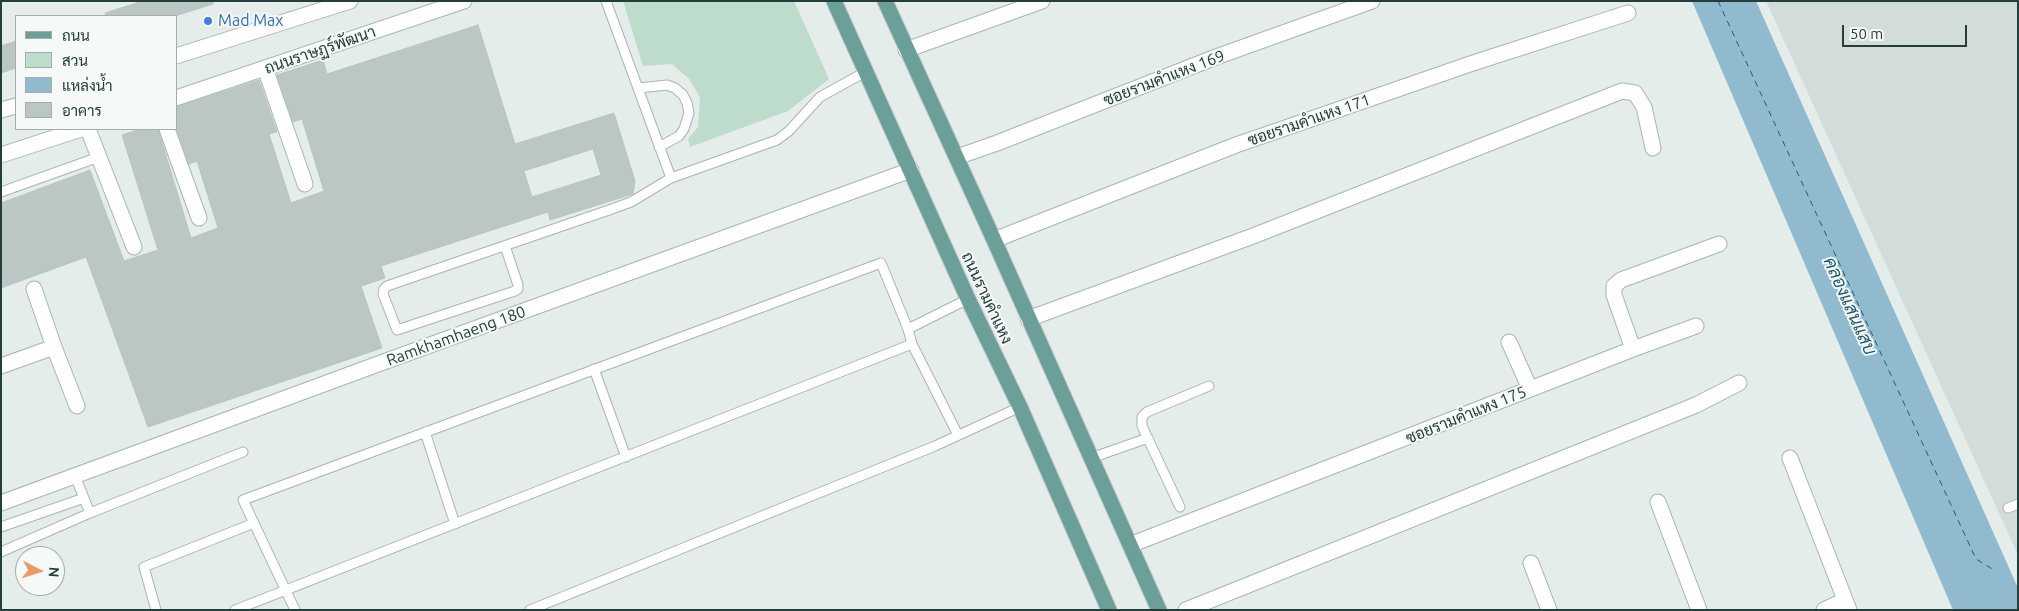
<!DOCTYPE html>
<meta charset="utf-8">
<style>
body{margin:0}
#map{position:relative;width:2019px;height:611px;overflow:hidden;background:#e4edea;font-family:Ubuntu,Sarabun,sans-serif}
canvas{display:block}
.frame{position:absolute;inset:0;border:2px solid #243e3b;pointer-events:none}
.legend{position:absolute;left:15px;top:15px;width:162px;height:115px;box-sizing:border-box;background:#f5f9f8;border:1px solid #a1aeac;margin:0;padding:6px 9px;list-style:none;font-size:15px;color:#243e3b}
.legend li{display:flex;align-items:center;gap:10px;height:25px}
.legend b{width:25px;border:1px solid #a1aeac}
.north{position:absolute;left:15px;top:546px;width:50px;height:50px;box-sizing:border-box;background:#f5f9f8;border:1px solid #a1aeac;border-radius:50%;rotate:95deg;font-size:14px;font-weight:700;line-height:20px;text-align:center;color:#243e3b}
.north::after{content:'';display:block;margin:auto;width:18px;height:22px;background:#ea9b65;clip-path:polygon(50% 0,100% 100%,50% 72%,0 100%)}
.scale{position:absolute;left:1842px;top:25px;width:125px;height:22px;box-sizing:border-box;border:2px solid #243e3b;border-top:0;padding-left:6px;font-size:15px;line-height:18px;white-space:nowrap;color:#243e3b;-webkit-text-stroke:4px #f5f9f8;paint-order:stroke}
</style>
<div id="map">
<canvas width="2019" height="611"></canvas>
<div class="frame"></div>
<ul class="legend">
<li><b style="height:6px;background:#6ba09a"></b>ถนน</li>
<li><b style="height:14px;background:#bedccb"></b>สวน</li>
<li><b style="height:14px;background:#90bbce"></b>แหล่งน้ำ</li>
<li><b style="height:14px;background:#bac7c4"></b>อาคาร</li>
</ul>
<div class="north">N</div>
<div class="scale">50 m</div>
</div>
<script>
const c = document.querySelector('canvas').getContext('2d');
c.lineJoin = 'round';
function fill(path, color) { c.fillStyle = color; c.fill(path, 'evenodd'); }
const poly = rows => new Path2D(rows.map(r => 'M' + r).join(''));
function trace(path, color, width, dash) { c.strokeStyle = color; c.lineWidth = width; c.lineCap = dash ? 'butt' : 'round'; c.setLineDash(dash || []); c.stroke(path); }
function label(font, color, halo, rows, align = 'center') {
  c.font = font + ' Ubuntu,Sarabun,sans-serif'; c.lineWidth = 4; c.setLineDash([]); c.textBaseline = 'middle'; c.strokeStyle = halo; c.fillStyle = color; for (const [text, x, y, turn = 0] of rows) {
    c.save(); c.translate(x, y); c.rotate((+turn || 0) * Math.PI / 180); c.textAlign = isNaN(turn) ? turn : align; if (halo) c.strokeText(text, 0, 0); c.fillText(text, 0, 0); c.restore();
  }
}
fill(poly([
 [1766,1,2018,1,2018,555]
]), '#d2ddda');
fill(poly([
 [623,1,794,1,829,79,788,111,690,147,688,139,698,127,700,97,689,79,672,64,643,66]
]), '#bedccb');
fill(poly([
 [1692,1,1756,1,2018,588,2018,610,1953,610]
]), '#90bbce');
trace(poly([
 [1718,1,1976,559,1994,570]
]), '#215b76', 1, [6, 5]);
const building = poly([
 [143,1,213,1,213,4,175,16,106,16,105,13,143,1],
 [478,25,515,144,614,113,635,181,633,194,550,220,548,212,381,266,385,278,361,286,382,348,148,427,86,257,1,288,1,203,90,170,124,261,158,250,122,135,140,129,158,129,191,238,218,228,197,161,189,164,176,127,176,107,259,80,277,132,269,134,291,203,324,191,302,119,293,122,277,75,323,60,327,74,478,25],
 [593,149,601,175,532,197,524,171,593,149],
 [16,41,16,68,1,73,1,46,16,41]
]);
fill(building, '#bac7c4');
trace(building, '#b7c6c2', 1);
const lane = poly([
 [606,1,671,178],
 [638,88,667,85,675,88,683,95,687,103,689,113,684,129,679,136,659,147],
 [1,192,99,157],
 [505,246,518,285,518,289,515,291,397,330,383,294,384,289,387,286,609,210,631,202,671,178,777,140,789,131,820,97,867,71],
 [908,329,968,299],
 [594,369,626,457],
 [425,432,455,524],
 [1091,458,1148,438],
 [75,476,90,513,243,452],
 [1180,507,1142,426,1142,417,1147,412,1209,386],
 [2008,508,2018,504],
 [1,527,84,498],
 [1,552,90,513],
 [156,610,144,567,254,523],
 [235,610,912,344,958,435],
 [295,610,243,500,881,263,908,329,912,344],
 [530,610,935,446,1020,407]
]);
const street = poly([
 [906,50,1042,1],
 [176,56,350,1],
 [265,68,305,184],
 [1,110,16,106],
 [88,129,134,247],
 [167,129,199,218],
 [957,157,997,143,1216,57,1372,1],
 [994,240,1236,145,1473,63,1628,13],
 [34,289,54,347],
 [1028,319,1253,236,1622,91,1635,93,1644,107,1653,148],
 [1509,342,1530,389],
 [1633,349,1696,326],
 [1,366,54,347,77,406],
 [1790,458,1849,610],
 [1658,502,1699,610],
 [1,503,389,360,911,170],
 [1130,545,1633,349,1614,295,1614,286,1621,280,1719,244],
 [1531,563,1549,610],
 [1186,610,1696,405,1739,383],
 [1824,610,1845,600]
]);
const secondary = poly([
 [176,98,464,1],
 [1,155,81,129]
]);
const primary = poly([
 [834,1,968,299,1020,407,1109,610],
 [885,1,994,240,1159,610]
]);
trace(lane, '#a7b5b2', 11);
trace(street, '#a7b5b2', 17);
trace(secondary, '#a3b8b4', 17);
trace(primary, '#c2c9c8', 17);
trace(lane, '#fff', 9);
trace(street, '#fff', 15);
trace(secondary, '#fff', 15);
trace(primary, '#6ba09a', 15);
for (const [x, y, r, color] of [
 [208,21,5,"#3f7fe0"]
]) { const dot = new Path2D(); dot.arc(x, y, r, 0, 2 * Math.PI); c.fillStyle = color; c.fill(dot); trace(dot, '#f5f9f8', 2); }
label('16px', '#366cbe', '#f5f9f8', [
 ["Mad Max",218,21]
], 'left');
label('16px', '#243e3b', '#f5f9f8', [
 ["ถนนราษฏร์พัฒนา",320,50,-19],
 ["ซอยรามคำแหง 169",1164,78,-21],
 ["ซอยรามคำแหง 171",1309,120,-19],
 ["ถนนรามคำแหง",987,298,65],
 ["Ramkhamhaeng 180",456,336,-20],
 ["ซอยรามคำแหง 175",1466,415,-22]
]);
label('italic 18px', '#215b76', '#f5f9f8', [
 ["คลองแสนแสบ",1850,306,66]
]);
</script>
